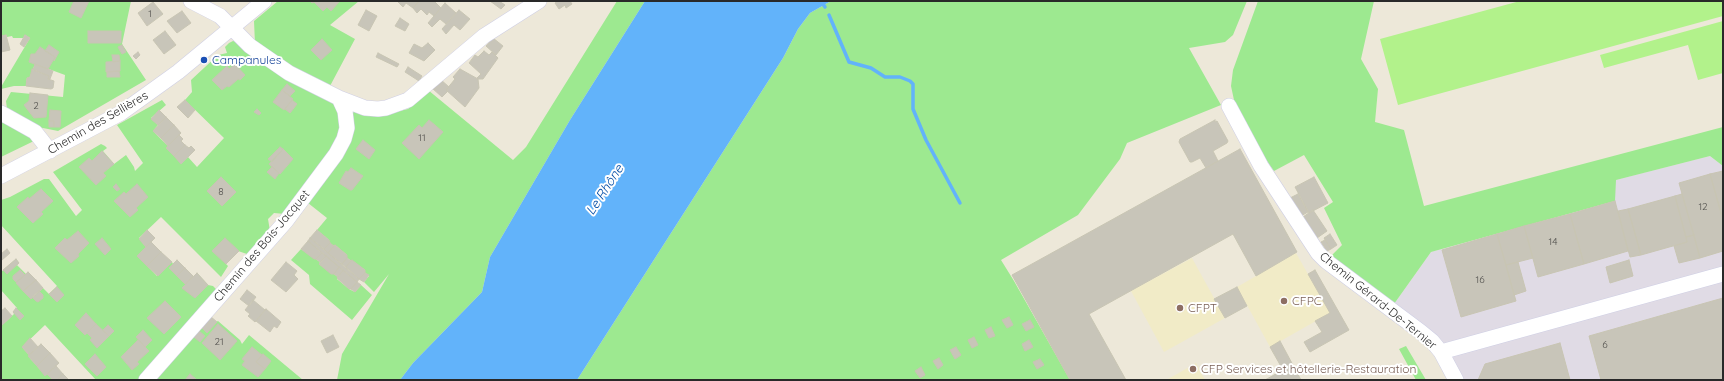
<!DOCTYPE html>
<meta charset="utf-8">
<style>
body{margin:0}
#map{position:relative;width:1724px;height:381px;overflow:hidden;background:#ede8d9;font-family:Quicksand,sans-serif}
canvas{display:block}
.frame{position:absolute;inset:0;border:2px solid #292929;pointer-events:none}
</style>
<div id="map">
<canvas width="1724" height="381"></canvas>
<div class="frame"></div>
</div>
<script>
const c = document.querySelector('canvas').getContext('2d');
c.lineJoin = 'round';
function fill(path, color) { c.fillStyle = color; c.fill(path, 'evenodd'); }
const poly = rows => new Path2D(rows.map(r => 'M' + r).join(''));
function trace(path, color, width, dash) { c.strokeStyle = color; c.lineWidth = width; c.lineCap = dash ? 'butt' : 'round'; c.setLineDash(dash || []); c.stroke(path); }
function label(font, color, halo, rows, align = 'center') {
  c.font = font + ' Quicksand,sans-serif'; c.lineWidth = 4; c.setLineDash([]); c.textBaseline = 'middle'; c.strokeStyle = halo; c.fillStyle = color; for (const [text, x, y, turn = 0] of rows) {
    c.save(); c.translate(x, y); c.rotate((+turn || 0) * Math.PI / 180); c.textAlign = isNaN(turn) ? turn : align; if (halo) c.strokeText(text, 0, 0); c.fillText(text, 0, 0); c.restore();
  }
}
fill(poly([
 [1710,156,1723,166,1723,380,1456,380,1394,304,1431,252,1615,201,1615,180]
]), '#e0dbe5');
fill(poly([
 [1296,253,1330,313,1270,347,1237,287],
 [1192,258,1225,318,1164,352,1131,291],
 [1196,363,1205,380,1166,380,1177,374]
]), '#f1ebc7');
fill(poly([
 [1,1,131,1,122,44,146,80,58,131,38,127,7,109,6,101,11,92,63,97,65,75,35,64,30,77,27,78,26,86,14,86,1,89,1,87,30,38,25,35,23,38,13,38,12,36,7,37,6,35,1,36],
 [278,1,359,1,330,25,355,39,330,86,306,76,255,44,254,21],
 [617,1,645,1,570,120,490,257,482,292,413,363,400,380,337,380,342,354,389,274,374,292,364,282,369,276,365,273,365,270,347,258,347,255,335,245,333,246,330,243,329,240,317,230,327,218,308,203,355,109,391,113,408,109,428,90,513,160,526,147],
 [831,1,1247,1,1233,35,1225,42,1189,48,1221,105,1127,143,1120,159,1078,215,1001,260,1014,281,1070,380,577,380,783,58,798,29,810,13],
 [1258,1,1374,1,1361,59,1378,89,1375,122,1404,130,1424,206,1723,127,1723,166,1710,156,1616,180,1615,201,1431,252,1394,304,1330,257,1342,245,1324,208,1333,202,1304,155,1274,171,1268,163,1234,100,1231,86,1233,70],
 [233,41,240,43,326,97,335,105,341,117,337,142,285,214,274,213,268,219,270,231,250,255,238,251,226,264,228,266,221,277,161,217,139,238,146,247,138,256,157,276,172,262,173,264,169,268,185,284,197,273,208,285,213,286,218,291,138,380,96,380,45,325,22,347,29,355,28,356,45,375,47,374,53,380,1,380,1,326,14,314,13,312,17,308,1,290,1,272,16,259,19,263,17,265,26,274,31,299,43,288,49,294,57,286,1,225,1,200,10,197,44,179,49,179,76,216,82,210,53,172,101,144,105,146,107,148,103,151,114,164,126,155,134,167,135,171,143,163,117,125,162,100,166,105,151,118,158,125,153,131,168,146,167,148,181,163,188,157,197,167,224,138,185,100,192,92,191,80,218,55,227,53,225,47,229,43],
 [1,118,36,140,1,157],
 [301,249,320,262,319,264,334,274,338,277,337,279,349,289,355,292,361,285,372,295,352,320,310,284,309,275,291,260],
 [209,316,216,322,218,321,240,340,242,344,249,335,303,380,154,380],
 [1406,346,1426,380,1416,380,1399,349]
]), '#9de990');
fill(poly([
 [1520,1,1723,1,1723,16,1398,105,1380,39],
 [1723,21,1723,73,1698,80,1688,45,1604,68,1600,55]
]), '#b2f28b');
fill(poly([
 [645,1,831,1,810,13,798,29,783,58,577,380,400,380,413,363,482,292,490,257,570,120]
]), '#62b3fa');
trace(poly([
 [823,4,825,7],
 [829,15,849,62,871,68,885,77,900,77,910,81,913,84,913,109,926,140,960,203]
]), '#62b3fa', 3.5);
const building = poly([
 [74,1,89,1,81,18,69,12,74,1],
 [310,1,338,1,339,2,331,11,327,7,323,11,314,2,312,3,310,1],
 [400,1,419,1,413,8,406,3,403,7,398,2,400,1],
 [419,1,434,1,441,8,434,16,429,12,427,15,421,9,417,13,413,8,419,1],
 [490,1,499,1,505,5,501,9,490,1],
 [558,1,570,1,572,4,566,8,565,5,559,9,555,3,558,1],
 [153,2,163,14,147,26,138,13,153,2],
 [445,3,456,13,446,24,440,19,432,27,428,23,445,3],
 [366,10,377,16,369,31,358,25,366,10],
 [459,10,470,19,460,30,454,25,446,34,442,29,459,10],
 [182,11,191,23,177,33,167,21,182,11],
 [400,18,409,24,405,31,395,26,400,18],
 [88,31,121,31,121,43,88,43,88,31],
 [165,31,176,45,164,54,153,40,165,31],
 [6,35,10,50,1,52,1,36,6,35],
 [25,35,30,38,24,47,20,44,25,35],
 [493,38,503,46,496,55,486,46,493,38],
 [322,39,332,50,321,60,311,50,322,39],
 [428,43,435,50,424,61,409,53,414,44,422,48,428,43],
 [49,45,59,52,54,61,55,57,45,51,49,45],
 [122,45,126,52,122,54,118,47,122,45],
 [40,47,55,57,48,69,29,62,31,54,35,54,40,47],
 [484,51,489,55,492,52,498,58,483,79,478,79,477,78,481,74,469,63,475,55,478,57,484,51],
 [138,52,140,55,136,59,133,56,138,52],
 [378,53,399,64,397,67,376,57,378,53],
 [112,55,119,55,120,61,113,62,112,55],
 [120,61,120,71,106,72,106,62,120,61],
 [35,64,53,71,50,79,48,79,49,76,33,70,35,64],
 [235,64,245,75,240,80,238,79,229,87,227,86,222,90,212,80,227,66,229,69,235,64],
 [408,67,422,76,419,81,405,72,408,67],
 [32,69,49,76,48,79,54,81,53,88,51,89,26,86,27,78,30,77,32,69],
 [460,69,478,79,479,88,465,107,446,90,455,79,453,77,460,69],
 [119,71,120,77,107,77,107,72,119,71],
 [440,79,449,87,446,90,448,91,442,97,432,88,440,79],
 [287,84,295,91,290,96,282,90,287,84],
 [282,90,293,99,284,110,273,102,282,90],
 [30,93,48,95,46,117,34,118,24,105,29,101,30,93],
 [185,100,195,110,188,118,177,107,185,100],
 [292,100,297,104,290,113,285,109,292,100],
 [257,109,261,113,259,115,254,112,257,109],
 [50,110,61,111,60,127,54,127,54,121,49,121,50,110],
 [159,110,166,117,158,125,151,119,159,110],
 [166,117,174,125,161,138,153,131,166,117],
 [429,120,443,132,419,159,402,143,419,125,422,128,429,120],
 [1215,120,1215,122,1217,121,1228,141,1227,143,1213,151,1218,161,1206,168,1200,158,1192,162,1190,162,1179,142,1180,139,1215,120],
 [49,121,54,121,54,127,49,127,49,121],
 [174,125,181,133,168,146,161,138,174,125],
 [179,135,183,139,181,141,185,145,174,156,166,148,179,135],
 [363,140,375,150,369,159,356,149,363,140],
 [185,145,189,148,191,146,195,150,181,164,174,156,185,145],
 [280,147,283,149,272,162,268,159,280,147],
 [283,149,293,159,280,174,269,164,283,149],
 [1240,149,1297,252,1256,276,1233,234,1089,314,1126,380,1070,380,1012,275,1240,149],
 [102,151,114,164,103,173,106,176,96,185,79,167,89,158,92,161,102,151],
 [272,167,279,173,275,179,267,172,272,167],
 [351,168,363,176,352,190,350,190,339,183,346,171,348,172,351,168],
 [1723,171,1723,220,1710,174,1723,171],
 [1710,174,1723,220,1723,251,1700,258,1679,183,1710,174],
 [221,177,236,192,222,206,207,191,221,177],
 [1314,177,1328,203,1309,213,1295,187,1314,177],
 [116,184,120,189,117,191,113,187,116,184],
 [137,184,148,197,136,208,138,210,130,217,114,201,124,192,126,194,137,184],
 [41,189,53,201,41,212,43,214,33,223,17,207,28,197,29,199,41,189],
 [1298,194,1308,212,1299,217,1290,198,1298,194],
 [1682,194,1694,235,1686,237,1675,196,1682,194],
 [1675,196,1687,242,1641,255,1628,209,1675,196],
 [1615,201,1628,251,1584,264,1570,214,1615,201],
 [1628,209,1641,255,1630,257,1618,211,1628,209],
 [1313,210,1327,231,1317,238,1303,217,1313,210],
 [1570,214,1584,264,1538,277,1524,226,1570,214],
 [1524,226,1533,258,1506,265,1497,234,1524,226],
 [147,230,155,238,146,247,139,239,147,230],
 [317,230,329,240,330,243,324,249,310,238,317,230],
 [78,231,89,243,78,254,79,256,71,263,55,248,65,238,67,240,78,231],
 [1330,234,1337,245,1331,249,1324,238,1330,234],
 [1497,234,1516,301,1461,317,1442,250,1497,234],
 [1694,235,1700,258,1679,263,1674,246,1687,242,1686,237,1694,235],
 [102,238,111,249,105,255,95,244,102,238],
 [225,238,239,251,226,264,212,251,225,238],
 [310,238,328,253,359,279,357,282,308,241,310,238],
 [1325,240,1331,249,1327,251,1321,242,1325,240],
 [308,241,322,253,316,259,314,259,301,249,308,241],
 [151,242,161,252,147,266,137,256,151,242],
 [330,243,334,246,328,253,324,249,330,243],
 [335,245,347,255,347,258,342,264,328,253,335,245],
 [7,249,10,253,2,260,1,254,7,249],
 [161,252,172,262,158,276,147,266,161,252],
 [322,253,326,256,320,262,316,259,322,253],
 [326,256,339,267,334,274,331,274,319,264,326,256],
 [347,258,351,261,346,267,342,264,347,258],
 [16,259,19,263,7,274,3,270,16,259],
 [177,260,185,268,177,276,169,268,177,260],
 [352,260,365,270,365,273,359,279,346,267,352,260],
 [1629,260,1633,276,1610,283,1606,267,1629,260],
 [286,262,297,271,294,275,298,279,286,292,271,280,286,262],
 [1518,262,1526,291,1514,295,1506,265,1518,262],
 [339,267,343,270,338,277,334,274,339,267],
 [185,268,193,276,185,284,177,276,185,268],
 [20,270,25,275,16,282,13,279,13,276,20,270],
 [343,270,357,282,351,289,349,289,337,278,343,270],
 [1315,270,1349,330,1310,352,1304,342,1322,332,1315,321,1330,313,1308,274,1315,270],
 [28,272,36,280,23,291,16,283,28,272],
 [197,273,208,285,195,298,182,288,197,273],
 [365,273,369,275,364,282,359,279,365,273],
 [36,280,43,288,31,299,23,291,36,280],
 [357,282,361,285,355,292,351,289,357,282],
 [57,287,64,295,57,302,49,294,57,287],
 [1237,287,1247,306,1225,318,1214,299,1237,287],
 [247,290,256,297,249,306,240,299,247,290],
 [39,291,43,295,43,298,38,302,36,301,32,297,39,291],
 [1723,298,1723,380,1601,380,1589,336,1723,298],
 [253,300,265,310,255,322,248,316,250,314,245,310,253,300],
 [165,301,181,317,164,334,147,318,165,301],
 [5,308,12,316,1,326,1,311,5,308],
 [16,308,24,316,20,320,13,312,16,308],
 [266,309,281,322,277,328,274,326,270,332,256,321,266,309],
 [86,313,96,324,85,335,75,325,86,313],
 [210,316,217,322,207,333,201,327,210,316],
 [1009,317,1013,325,1007,328,1002,320,1009,317],
 [1030,320,1034,327,1026,331,1022,324,1030,320],
 [96,324,109,336,97,348,90,340,92,338,87,333,96,324],
 [218,324,237,341,220,360,202,343,218,324],
 [108,325,114,331,109,336,103,330,108,325],
 [991,327,995,336,989,338,985,330,991,327],
 [143,330,152,340,145,347,136,337,143,330],
 [199,331,205,336,200,342,194,337,199,331],
 [333,335,339,347,327,353,321,341,333,335],
 [974,337,978,345,972,348,968,340,974,337],
 [30,338,38,347,29,355,22,347,30,338],
 [138,340,149,351,137,362,139,364,132,370,121,357,138,340],
 [1029,340,1033,347,1025,351,1022,344,1029,340],
 [1280,341,1301,380,1265,380,1283,370,1270,347,1280,341],
 [1560,343,1570,380,1478,380,1485,364,1560,343],
 [41,344,50,353,37,366,28,356,41,344],
 [252,347,262,355,256,362,265,369,258,377,242,365,245,361,242,359,252,347],
 [956,347,961,355,955,359,950,350,956,347],
 [50,353,59,363,45,376,37,366,50,353],
 [95,354,106,367,97,376,85,364,95,354],
 [263,354,271,361,265,369,256,362,263,354],
 [939,358,943,365,938,369,933,361,939,358],
 [1040,359,1044,365,1037,369,1033,362,1040,359],
 [56,366,63,374,57,380,53,380,47,374,56,366],
 [921,367,925,375,920,378,915,371,921,367],
 [63,374,69,380,57,380,63,374],
 [190,374,197,380,185,380,190,374]
]);
fill(building, '#c8c5b9');
trace(building, '#c8c5b3', 1);
const minor = poly([
 [339,98,365,108,378,109,386,108,408,100,484,36,539,1],
 [1229,106,1261,166,1318,253,1326,261,1421,332,1432,341,1441,352],
 [1,113,35,132,50,151],
 [1,176,121,113,178,72,264,1],
 [146,380,286,221,336,154,344,139,347,128,345,111,339,98,289,73,250,46,220,16,191,1],
 [1456,380,1441,352,1723,274]
]);
trace(minor, '#cfcfe4', 16);
trace(minor, '#fff', 15);
for (const [x, y, r, color] of [
 [204,60,4,"#1a4fb4"],
 [1284,301,4,"#8d6e63"],
 [1180,308,4,"#8d6e63"],
 [1193,369,4,"#8d6e63"]
]) { const dot = new Path2D(); dot.arc(x, y, r, 0, 2 * Math.PI); c.fillStyle = color; c.fill(dot); trace(dot, '#fff', 1.5); }
label('10px', '#51504d', null, [
 ["1",150,14],
 ["2",36,106],
 ["11",422,138],
 ["8",221,192],
 ["12",1703,207],
 ["14",1553,242],
 ["16",1480,280],
 ["21",219,342],
 ["6",1605,345]
]);
label('12px', '#164399', '#fff', [
 ["Campanules",212,60]
], 'left');
label('12px', '#292929', '#fff', [
 ["Chemin des Sellières",98,123,-30],
 ["Chemin des Bois-Jacquet",262,246,-50],
 ["Chemin Gérard-De-Ternier",1378,301,39]
]);
label('12px', '#785e54', '#fff', [
 ["CFPC",1292,301],
 ["CFPT",1188,308],
 ["CFP Services et hôtellerie-Restauration",1201,369]
], 'left');
label('italic 13px', '#004ca6', '#fff', [
 ["Le Rhône",605,190,-57]
]);
</script>
